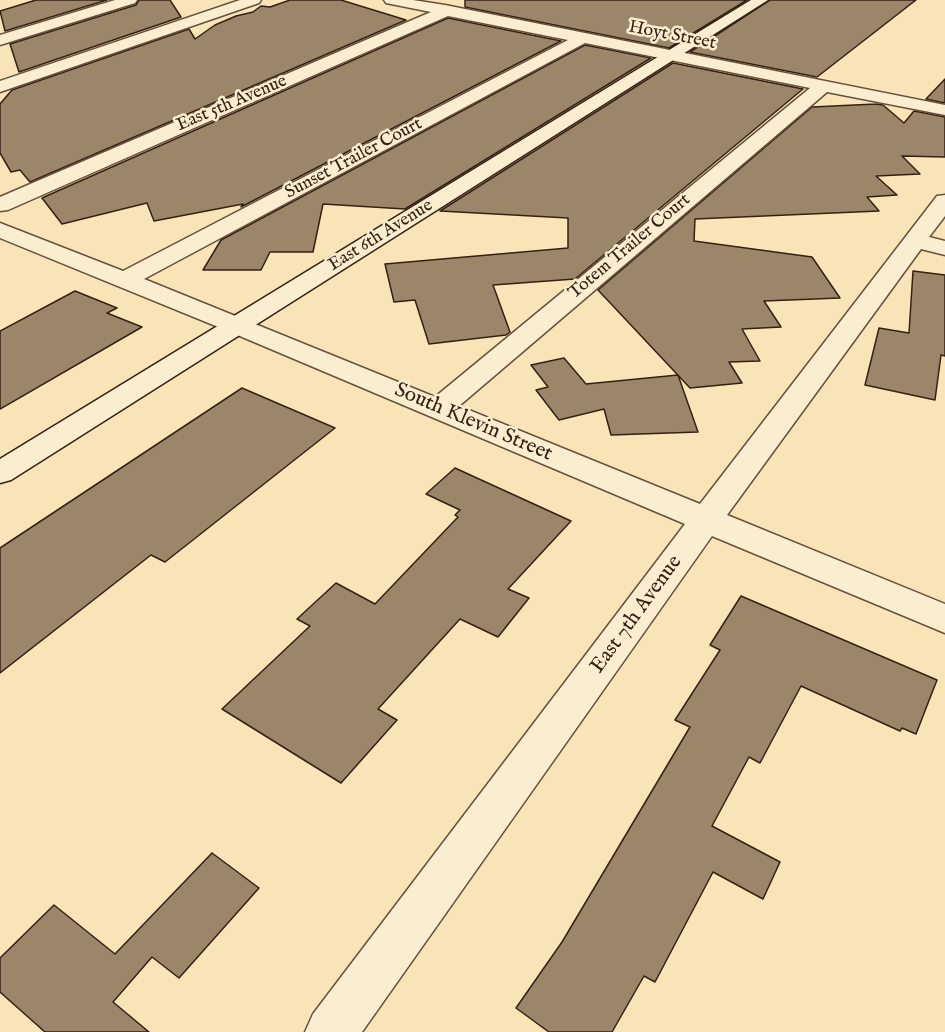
<!DOCTYPE html>
<style>
body{margin:0}
canvas{display:block;background:#f9e4b7}
</style>
<canvas width="945" height="1032"></canvas>
<script>
const c = document.querySelector('canvas').getContext('2d');
c.lineJoin = 'round';
function fill(path, color) { c.fillStyle = color; c.fill(path, 'evenodd'); }
const poly = rows => new Path2D(rows.map(r => 'M' + r).join(''));
function trace(path, color, width, dash) { c.strokeStyle = color; c.lineWidth = width; c.lineCap = dash ? 'butt' : 'round'; c.setLineDash(dash || []); c.stroke(path); }
function label(font, color, halo, rows, align = 'center') {
  c.font = font + ' "IM FELL English",serif'; c.lineWidth = 5; c.setLineDash([]); c.textBaseline = 'middle'; c.strokeStyle = halo; c.fillStyle = color; for (const [text, x, y, turn = 0] of rows) {
    c.save(); c.translate(x, y); c.rotate((+turn || 0) * Math.PI / 180); c.textAlign = isNaN(turn) ? turn : align; if (halo) c.strokeText(text, 0, 0); c.fillText(text, 0, 0); c.restore();
  }
}
const building = poly([
 [36,0,107,0,5,31,0,11,36,0],
 [139,0,170,0,181,17,19,72,10,44,136,5,139,0],
 [290,0,341,0,406,20,30,182,20,170,11,172,0,153,0,104,12,90,189,29,195,39,215,25,236,16,253,12,261,6,270,7,290,0],
 [465,0,747,0,669,48,465,7,465,0],
 [770,0,916,0,817,77,690,52,770,0],
 [448,18,561,41,241,207,243,204,154,221,147,203,62,224,42,198,448,18],
 [585,45,651,58,405,209,323,204,313,252,270,252,261,270,203,270,221,240,585,45],
 [673,63,803,89,575,279,493,285,510,332,506,335,429,344,415,300,394,302,385,264,568,248,568,218,440,211,673,63],
 [945,79,945,103,926,99,945,79],
 [876,104,883,105,904,123,914,111,945,117,945,157,902,156,920,174,876,176,897,195,867,197,879,211,695,219,694,241,812,257,840,298,764,301,781,327,742,329,760,361,729,362,742,383,690,388,598,290,812,107,876,104],
 [913,271,945,275,945,356,941,355,935,400,865,385,879,328,909,333,913,271],
 [75,291,117,308,107,313,142,327,0,409,0,331,75,291],
 [564,358,586,384,678,375,698,432,611,435,604,409,559,420,536,390,548,387,531,365,564,358],
 [242,388,335,428,165,562,151,555,0,673,0,548,242,388],
 [455,468,571,521,508,589,529,598,498,637,460,619,378,709,397,720,341,783,222,709,310,626,297,619,336,583,375,604,458,517,455,515,460,510,426,494,455,468],
 [741,596,937,680,916,734,902,728,900,731,801,686,760,763,749,757,712,826,780,862,763,899,713,872,655,982,644,976,612,1032,549,1032,516,1008,562,942,690,727,675,720,720,650,710,645,741,596],
 [212,853,259,888,179,978,152,957,113,1002,149,1032,45,1032,0,992,0,958,54,905,115,954,212,853]
]);
fill(building, '#9b866a');
trace(building, '#352016', 1.5);
const street = poly([
 [115,0,137,0,135,3,0,45,0,35,115,0],
 [240,0,261,0,259,3,0,92,0,81,240,0],
 [384,0,413,0,445,5,945,105,945,115,827,92,459,406,700,504,937,196,945,195,945,216,929,237,945,241,945,255,921,249,727,515,945,604,945,633,712,536,362,1032,305,1032,313,1014,685,524,228,331,0,238,0,223,123,271,568,40,448,16,8,210,0,211,0,197,431,12,386,3,384,0],
 [585,43,810,88,435,397,144,279,585,43]
]);
const secondary = poly([
 [751,0,768,0,11,480,0,483,0,459,751,0]
]);
trace(street, '#66513e', 3);
trace(secondary, '#352016', 3);
fill(street, '#fbedd0');
fill(secondary, '#fbedd0');
label('18px', '#352016', '#fbedd0', [
 ["Hoyt Street",672,36,11],
 ["East 5th Avenue",232,104,-23],
 ["Sunset Trailer Court",354,159,-28],
 ["East 6th Avenue",381,236,-32],
 ["Totem Trailer Court",630,247,-40]
]);
label('21px', '#352016', '#fbedd0', [
 ["South Klevin Street",473,423,23],
 ["East 7th Avenue",637,615,-54]
]);
</script>
